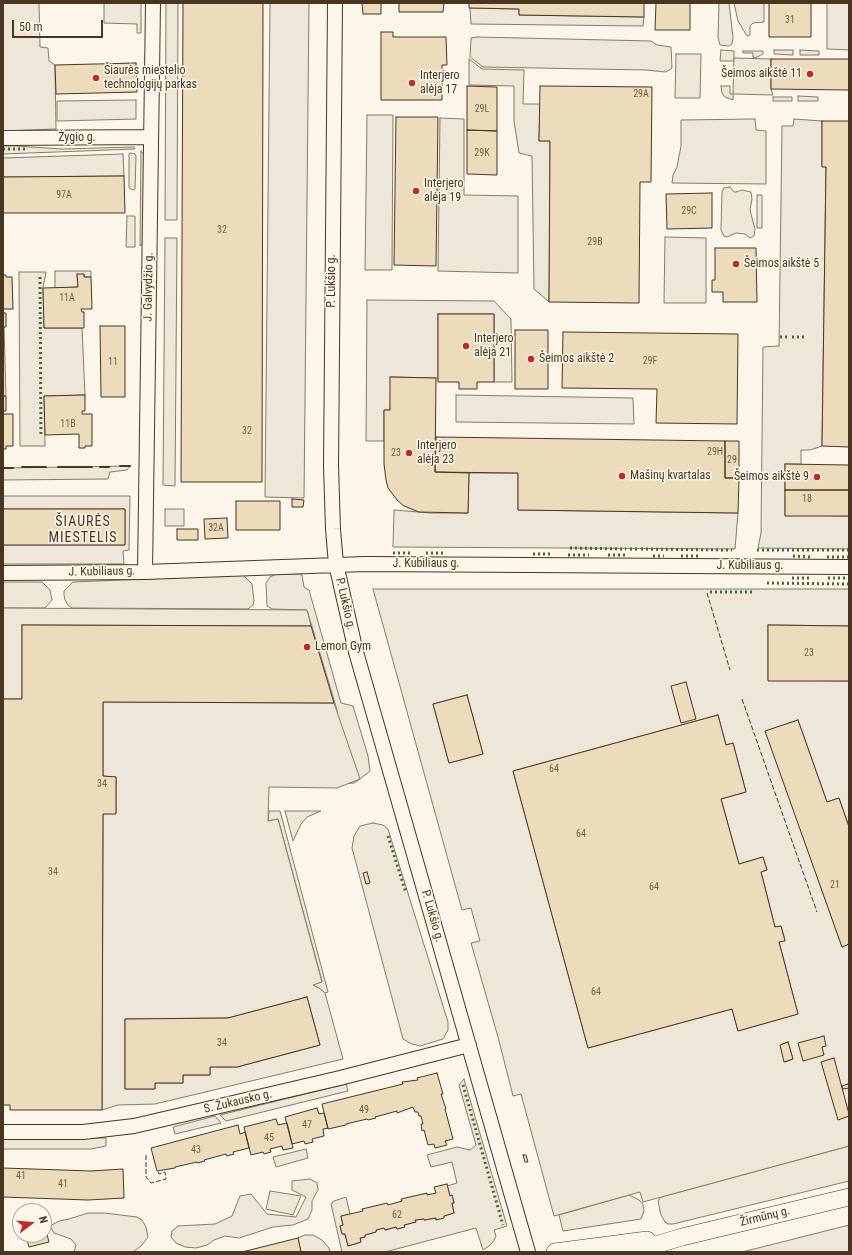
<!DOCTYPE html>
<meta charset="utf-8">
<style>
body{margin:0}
#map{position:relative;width:852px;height:1255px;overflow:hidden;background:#fbf6e9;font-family:"Roboto Condensed",sans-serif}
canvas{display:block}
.frame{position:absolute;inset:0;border:4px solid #4a3520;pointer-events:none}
.north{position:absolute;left:12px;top:1203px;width:40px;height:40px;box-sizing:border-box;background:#fbf6e9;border:1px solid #b4a999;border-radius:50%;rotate:74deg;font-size:11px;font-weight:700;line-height:16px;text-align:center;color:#4a3520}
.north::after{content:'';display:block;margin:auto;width:14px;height:18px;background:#c62828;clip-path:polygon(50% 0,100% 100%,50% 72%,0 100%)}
.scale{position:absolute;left:12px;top:20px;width:91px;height:18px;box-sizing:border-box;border:2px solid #4a3520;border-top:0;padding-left:5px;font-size:12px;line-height:14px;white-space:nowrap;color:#4a3520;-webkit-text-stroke:3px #fbf6e9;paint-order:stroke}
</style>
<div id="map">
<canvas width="852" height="1255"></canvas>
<div class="frame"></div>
<div class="north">N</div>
<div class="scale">50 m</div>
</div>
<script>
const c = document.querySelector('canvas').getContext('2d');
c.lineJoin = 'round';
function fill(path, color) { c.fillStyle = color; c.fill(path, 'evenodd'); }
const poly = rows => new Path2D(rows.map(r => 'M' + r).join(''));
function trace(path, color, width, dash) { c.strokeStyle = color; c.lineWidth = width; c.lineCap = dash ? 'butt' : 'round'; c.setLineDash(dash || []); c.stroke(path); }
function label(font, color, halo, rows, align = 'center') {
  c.font = font + ' "Roboto Condensed",sans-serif'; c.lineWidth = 3; c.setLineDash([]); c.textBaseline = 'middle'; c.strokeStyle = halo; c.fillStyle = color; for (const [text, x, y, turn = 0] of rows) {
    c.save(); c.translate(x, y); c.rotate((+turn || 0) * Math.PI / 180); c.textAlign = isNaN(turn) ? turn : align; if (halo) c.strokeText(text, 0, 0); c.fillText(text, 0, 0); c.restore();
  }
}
const green = poly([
 [3,3,39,3,40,47,48,48,49,61,55,65,56,129,3,131,3,3],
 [104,3,141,3,141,33,137,33,137,24,104,23,104,3],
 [719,3,729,3,733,37,732,44,729,46,720,45,718,38,719,3],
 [734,3,764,3,764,22,753,23,750,26,750,35,747,36,738,21,734,3],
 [470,8,519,9,519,15,644,17,643,26,471,24,470,8],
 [477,37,651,41,657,45,671,47,672,68,666,72,646,70,483,67,470,57,471,38,477,37],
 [721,50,734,51,734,61,720,61,721,50],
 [774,50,793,50,793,55,774,54,774,50],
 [800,50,819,51,819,55,800,55,800,50],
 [743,51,763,51,763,54,755,58,753,57,753,53,743,53,743,51],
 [676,54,701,54,700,98,675,98,676,54],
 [721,86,730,86,730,94,733,94,733,100,725,97,722,93,721,86],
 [798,96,818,97,818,101,798,101,798,96],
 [773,97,792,97,792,101,773,101,773,97],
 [3,146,15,146,62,149,134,147,135,149,3,154,3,146],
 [141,151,144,155,143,243,140,246,141,151],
 [130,153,135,154,136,156,135,189,133,190,129,188,129,154,130,153],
 [123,154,124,176,3,177,3,158,123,154],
 [730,187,734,192,736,192,742,190,751,192,752,199,750,210,755,229,754,236,750,238,745,234,736,233,727,237,724,236,721,230,722,192,724,188,730,187],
 [757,195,762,195,762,228,757,228,757,195],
 [127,216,135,216,135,247,126,247,127,216],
 [55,271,91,271,91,277,84,277,84,274,77,275,78,287,55,288,55,271],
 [19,272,46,272,43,288,44,328,82,328,85,395,44,396,45,446,20,446,19,272],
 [3,327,4,327,6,396,3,396,3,327],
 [130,466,127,470,110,472,108,479,3,480,3,468,130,466],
 [3,496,130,496,129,550,123,551,124,564,3,564,3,545,125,545,125,509,3,509,3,496],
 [276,574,300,574,302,575,304,587,309,590,341,703,353,706,368,756,370,771,360,779,354,783,342,784,337,710,307,610,272,609,267,606,266,583,270,577,276,574],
 [243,575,252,584,254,601,253,605,248,609,72,608,68,605,65,600,64,595,64,591,73,582,243,575],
 [3,582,42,582,50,590,52,600,45,608,3,608,3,582],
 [269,811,280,811,328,992,325,993,319,988,312,985,322,981,278,819,268,821,269,811],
 [285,811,321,811,307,817,301,824,293,841,285,811],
 [373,823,383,825,388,829,448,1022,448,1030,443,1039,420,1046,412,1044,403,1039,352,848,354,836,360,826,373,823],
 [464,1079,507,1226,494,1230,496,1236,493,1242,489,1246,483,1250,476,1228,385,1252,342,1252,331,1204,334,1201,346,1197,350,1214,341,1216,343,1225,340,1226,342,1234,345,1234,348,1246,361,1242,360,1238,365,1237,365,1235,376,1232,376,1230,384,1228,385,1230,396,1227,397,1229,404,1227,404,1225,416,1222,415,1220,424,1219,424,1220,436,1218,436,1220,444,1216,454,1213,452,1203,454,1203,452,1195,450,1196,447,1186,457,1183,452,1162,431,1167,427,1155,457,1147,470,1150,476,1145,459,1085,464,1079],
 [849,1146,849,1181,673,1224,668,1224,665,1222,661,1215,658,1201,661,1197,849,1146],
 [306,1149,308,1158,276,1167,273,1157,306,1149],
 [310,1179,317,1183,318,1190,312,1201,312,1210,308,1219,293,1225,273,1227,239,1238,225,1236,214,1240,207,1245,196,1248,185,1247,176,1243,171,1237,172,1231,178,1226,215,1224,232,1216,240,1196,251,1194,267,1214,296,1217,306,1197,292,1190,292,1181,310,1179],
 [270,1191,301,1196,293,1215,266,1209,270,1191],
 [629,1195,639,1200,643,1204,644,1211,641,1219,563,1231,559,1215,629,1195],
 [88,1213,104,1213,137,1217,142,1220,146,1227,148,1237,141,1246,133,1252,74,1252,76,1245,71,1239,54,1233,50,1226,59,1221,69,1219,88,1213],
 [849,1225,849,1252,742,1252,786,1241,849,1225],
 [305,1235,313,1235,322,1240,329,1248,330,1252,301,1252,298,1238,305,1235]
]);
fill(green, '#ede6d9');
trace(green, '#887966', 1);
const parking = poly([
 [166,3,178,3,177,220,165,220,166,3],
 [270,3,309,3,304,498,265,497,270,3],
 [827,3,849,3,849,50,827,49,827,3],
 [734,58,771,59,771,89,773,95,733,94,734,58],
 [469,59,482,69,524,70,523,104,540,104,539,141,550,141,549,302,534,289,532,156,519,153,514,121,514,86,469,85,469,59],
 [136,100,136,119,57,121,57,101,136,100],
 [367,115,393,115,392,270,365,270,367,115],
 [440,118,464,119,464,195,518,196,518,273,438,271,440,118],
 [755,119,756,130,766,131,766,184,672,183,673,175,677,167,681,146,681,120,755,119],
 [794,119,822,121,822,166,826,167,822,446,810,450,801,450,801,464,785,464,785,515,849,516,849,549,758,548,761,533,763,347,779,346,782,126,793,126,794,119],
 [665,237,706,238,706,303,664,303,665,237],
 [165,238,177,238,175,486,163,485,165,238],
 [367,300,494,301,511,319,512,382,494,382,494,314,438,314,438,378,391,377,390,410,384,410,384,441,366,441,367,300],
 [456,395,633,398,634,424,456,422,456,395],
 [469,473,518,473,518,510,738,513,735,549,393,547,394,510,431,513,468,513,469,473],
 [165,509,184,509,184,526,165,526,165,509],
 [373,589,849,589,849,626,768,625,768,680,849,681,849,827,839,798,827,802,798,720,766,731,842,947,849,944,849,1146,643,1202,640,1192,554,1216,521,1094,513,1096,498,1037,471,943,480,941,471,908,462,910,373,589],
 [467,695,483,754,449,763,433,704,467,695],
 [718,715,726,745,733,743,746,792,721,799,739,864,763,857,767,870,761,872,775,927,781,926,785,940,779,942,798,1014,738,1031,732,1009,588,1048,513,771,718,715],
 [788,1042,793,1059,785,1062,780,1045,788,1042],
 [3,608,307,610,311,626,22,625,22,699,3,699,3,608],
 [103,702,334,703,360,779,337,788,269,787,268,821,278,819,322,982,313,985,319,988,325,993,343,1059,155,1104,118,1105,102,1110,103,814,116,813,116,777,103,776,103,702],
 [307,997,320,1045,237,1067,210,1067,210,1075,183,1075,183,1083,155,1083,155,1089,125,1089,125,1019,228,1018,307,997],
 [346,1084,348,1091,226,1121,220,1115,346,1084],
 [215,1116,221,1123,175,1134,173,1127,215,1116],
 [106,1138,106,1146,91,1149,3,1149,3,1139,106,1138]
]);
fill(parking, '#ede7d9');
trace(parking, '#887966', 1);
const building = poly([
 [183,3,263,3,262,482,181,482,183,3],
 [362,3,381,3,381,14,363,14,362,3],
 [399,3,444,3,443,12,399,12,399,3],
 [469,3,644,3,644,17,519,15,519,9,469,8,469,3],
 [656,3,690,3,690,30,655,30,656,3],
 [769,3,811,3,811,37,769,37,769,3],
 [381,32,393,32,393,37,446,37,447,65,442,65,442,100,381,100,381,32],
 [771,59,849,59,849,90,771,89,771,59],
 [136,63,137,92,56,94,55,65,136,63],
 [467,86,497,87,497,131,467,130,467,86],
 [540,86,652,87,651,182,640,182,639,303,549,302,550,141,539,141,540,86],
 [396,117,438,117,436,266,394,265,396,117],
 [822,121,849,121,849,447,822,446,826,167,822,167,822,121],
 [467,130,497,131,497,175,467,174,467,130],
 [124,176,125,213,3,213,3,177,124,176],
 [712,193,712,228,667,229,666,194,712,193],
 [715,248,756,248,757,302,723,302,723,292,712,292,712,280,715,280,715,248],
 [77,274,84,274,84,277,91,277,92,309,81,309,82,312,84,312,84,328,44,328,43,288,78,287,77,274],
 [3,275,6,275,6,277,12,277,13,309,3,309,3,275],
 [3,310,3,313,6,313,6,327,3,327,3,310],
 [438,314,494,314,494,382,477,382,477,389,459,389,459,382,438,382,438,314],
 [100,326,125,326,125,397,101,397,100,326],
 [515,330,548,330,548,389,515,389,515,330],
 [563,332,738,334,737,424,656,423,657,389,562,388,563,332],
 [390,377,436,378,435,472,469,473,468,513,419,512,404,506,398,501,388,488,386,480,384,464,384,410,390,410,390,377],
 [85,395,85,411,82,411,82,414,92,414,92,446,85,446,85,448,79,448,79,434,45,435,44,396,85,395],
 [3,396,6,396,6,411,3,411,3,414,13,414,13,446,6,446,6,449,3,449,3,396],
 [436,437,725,441,725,478,739,478,738,513,518,510,518,473,435,472,436,437],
 [725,441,739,441,739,478,725,478,725,441],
 [785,464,849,465,849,490,785,490,785,464],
 [785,490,849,490,849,516,785,516,785,490],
 [292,499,304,500,303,507,292,507,292,499],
 [236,501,280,501,280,530,236,530,236,501],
 [3,509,125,509,125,545,3,545,3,509],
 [227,518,228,538,205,539,204,519,227,518],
 [177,529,198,529,198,540,177,540,177,529],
 [22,625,311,626,334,703,103,702,103,776,116,777,116,814,103,814,102,1110,10,1110,10,1105,3,1105,3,699,22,699,22,625],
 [768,625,849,626,849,681,768,681,768,625],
 [686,682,696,719,681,723,671,686,686,682],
 [467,695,483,754,449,763,433,704,467,695],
 [718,715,726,745,733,743,746,792,721,799,739,864,763,857,767,870,761,872,775,927,781,926,785,941,779,942,798,1014,738,1031,732,1009,588,1048,513,771,718,715],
 [798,720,827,802,839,798,849,827,849,944,842,947,765,731,798,720],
 [367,872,370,883,366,884,363,873,367,872],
 [307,997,320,1045,237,1067,210,1067,210,1075,183,1075,183,1083,155,1083,155,1089,125,1089,125,1019,228,1018,307,997],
 [824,1036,826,1046,822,1047,824,1055,803,1061,798,1043,824,1036],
 [788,1042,793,1059,784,1062,780,1045,788,1042],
 [834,1058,849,1114,849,1116,838,1120,821,1062,834,1058],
 [437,1073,443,1094,441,1094,446,1109,445,1109,453,1139,445,1141,447,1145,435,1148,434,1144,428,1145,424,1130,422,1131,421,1124,423,1124,421,1116,419,1116,418,1112,415,1112,413,1107,397,1113,397,1111,375,1117,376,1118,368,1120,367,1119,346,1124,346,1125,328,1129,322,1104,403,1084,402,1082,418,1080,417,1078,437,1073],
 [848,1084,849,1088,843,1089,842,1086,848,1084],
 [317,1108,319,1114,324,1113,328,1128,323,1129,324,1136,312,1139,313,1142,305,1144,304,1141,292,1144,285,1117,317,1108],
 [276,1119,278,1125,287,1123,293,1148,283,1150,282,1146,270,1149,271,1152,264,1154,263,1152,251,1155,244,1127,276,1119],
 [238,1125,240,1134,245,1132,249,1148,233,1152,234,1154,227,1156,226,1154,204,1160,205,1161,197,1163,197,1162,175,1167,175,1168,157,1171,151,1148,238,1125],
 [523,1155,526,1155,528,1162,525,1162,523,1155],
 [3,1168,91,1171,123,1169,124,1198,88,1200,3,1197,3,1168],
 [447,1184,450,1196,452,1195,454,1203,452,1203,454,1213,444,1216,444,1218,436,1220,436,1218,424,1220,424,1219,415,1220,416,1222,404,1225,405,1227,397,1229,396,1227,385,1230,384,1228,376,1230,376,1232,365,1235,365,1237,360,1238,361,1242,348,1246,345,1234,342,1234,340,1226,343,1225,341,1216,363,1211,362,1209,387,1203,388,1205,402,1201,401,1199,427,1193,427,1195,436,1193,434,1187,447,1184],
 [46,1231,49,1242,29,1247,26,1236,44,1235,44,1232,46,1231],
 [298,1238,301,1252,242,1252,298,1238]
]);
fill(building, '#ecdcbc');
trace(building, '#4a3520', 1);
const minor = poly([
 [335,3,331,466,333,529,336,564,356,652,528,1252],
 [3,138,151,137],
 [145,572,153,3],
 [3,573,145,572,365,564,849,567],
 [3,1132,83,1132,134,1126,340,1078,469,1045]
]);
const major = poly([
 [555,1252,647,1240],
 [632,1252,682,1237,849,1197]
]);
trace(minor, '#4a3520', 16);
trace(major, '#4a3520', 18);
trace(minor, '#fbf6e9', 14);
trace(major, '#fbf6e9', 17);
trace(poly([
 [3,149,25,149],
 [40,277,41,437],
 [780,337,788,337],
 [792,337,807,337],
 [570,548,626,549],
 [630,549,637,549],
 [641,549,732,550],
 [757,550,849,550],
 [393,553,410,553],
 [426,553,446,553],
 [533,554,553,554],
 [568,555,589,555],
 [608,555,628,555],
 [653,556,664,556],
 [681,556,701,556],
 [793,556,810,557],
 [827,557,848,557],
 [792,578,809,578],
 [828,578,846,578],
 [767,583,849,584],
 [710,592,752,592],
 [388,836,406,893],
 [463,1085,503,1225]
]), '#436837', 3, [2, 3]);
trace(poly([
 [707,593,730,670],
 [742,699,817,912],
 [146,1155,146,1177,151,1183,166,1179,165,1172,159,1174,158,1171]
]), '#4a3520', 1, [5, 2]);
trace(poly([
 [120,466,130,466],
 [22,467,46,467],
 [58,467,92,467],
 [100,467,109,467],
 [3,468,13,468]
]), '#4a3520', 2);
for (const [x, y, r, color] of [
 [810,74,4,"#c62828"],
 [96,78,4,"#c62828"],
 [412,83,4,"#c62828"],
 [416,191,4,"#c62828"],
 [736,264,4,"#c62828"],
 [466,346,4,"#c62828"],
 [531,359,4,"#c62828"],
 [409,453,4,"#c62828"],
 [622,476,4,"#c62828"],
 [817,477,4,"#c62828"],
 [307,647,4,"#c62828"]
]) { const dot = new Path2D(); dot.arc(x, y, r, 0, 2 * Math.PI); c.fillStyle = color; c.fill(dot); trace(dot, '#fbf6e9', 1.5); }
label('10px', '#725f47', null, [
 ["31",790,20],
 ["29A",641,94],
 ["29L",482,109],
 ["29K",482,153],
 ["97A",64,195],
 ["29C",689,211],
 ["32",222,230],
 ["29B",595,242],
 ["11A",67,298],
 ["29F",650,361],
 ["11",113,362],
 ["11B",68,424],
 ["32",247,431],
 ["29H",715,452],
 ["23",396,453],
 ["29",732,460],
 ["18",807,499],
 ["32A",216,528],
 ["23",809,653],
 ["64",554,769],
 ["34",102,784],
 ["64",581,834],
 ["34",53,872],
 ["21",835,885],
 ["64",654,887],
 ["64",596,992],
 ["34",222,1043],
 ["49",364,1110],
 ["47",307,1125],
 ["45",269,1138],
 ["43",196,1150],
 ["41",21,1176],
 ["41",63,1184],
 ["62",397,1215]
]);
label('12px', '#4a3520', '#fbf6e9', [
 ["Šiaurės miestelio",104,71],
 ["technologijų parkas",104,85],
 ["Šeimos aikštė 11",802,74,"right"],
 ["Interjero",420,76],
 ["alėja 17",420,90],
 ["Interjero",424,184],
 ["alėja 19",424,198],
 ["Šeimos aikštė 5",744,264],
 ["Interjero",474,339],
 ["alėja 21",474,353],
 ["Šeimos aikštė 2",539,359],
 ["Interjero",417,446],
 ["alėja 23",417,460],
 ["Mašinų kvartalas",630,476],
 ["Šeimos aikštė 9",809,477,"right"],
 ["Lemon Gym",315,647]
], 'left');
label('12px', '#4a3520', '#fbf6e9', [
 ["Žygio g.",77,138],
 ["P. Lukšio g.",332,281,-90],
 ["J. Galvydžio g.",149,287,-89],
 ["J. Kubiliaus g.",426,564],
 ["J. Kubiliaus g.",750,566],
 ["J. Kubiliaus g.",102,572,-1],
 ["P. Lukšio g.",345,604,77],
 ["P. Lukšio g.",432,916,74],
 ["S. Žukausko g.",238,1102,-13],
 ["Žirmūnų g.",765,1217,-14]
]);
c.letterSpacing = '1px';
label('14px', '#4a3520', '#fbf6e9', [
 ["ŠIAURĖS",83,522],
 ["MIESTELIS",83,538]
]);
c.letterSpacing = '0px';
</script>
